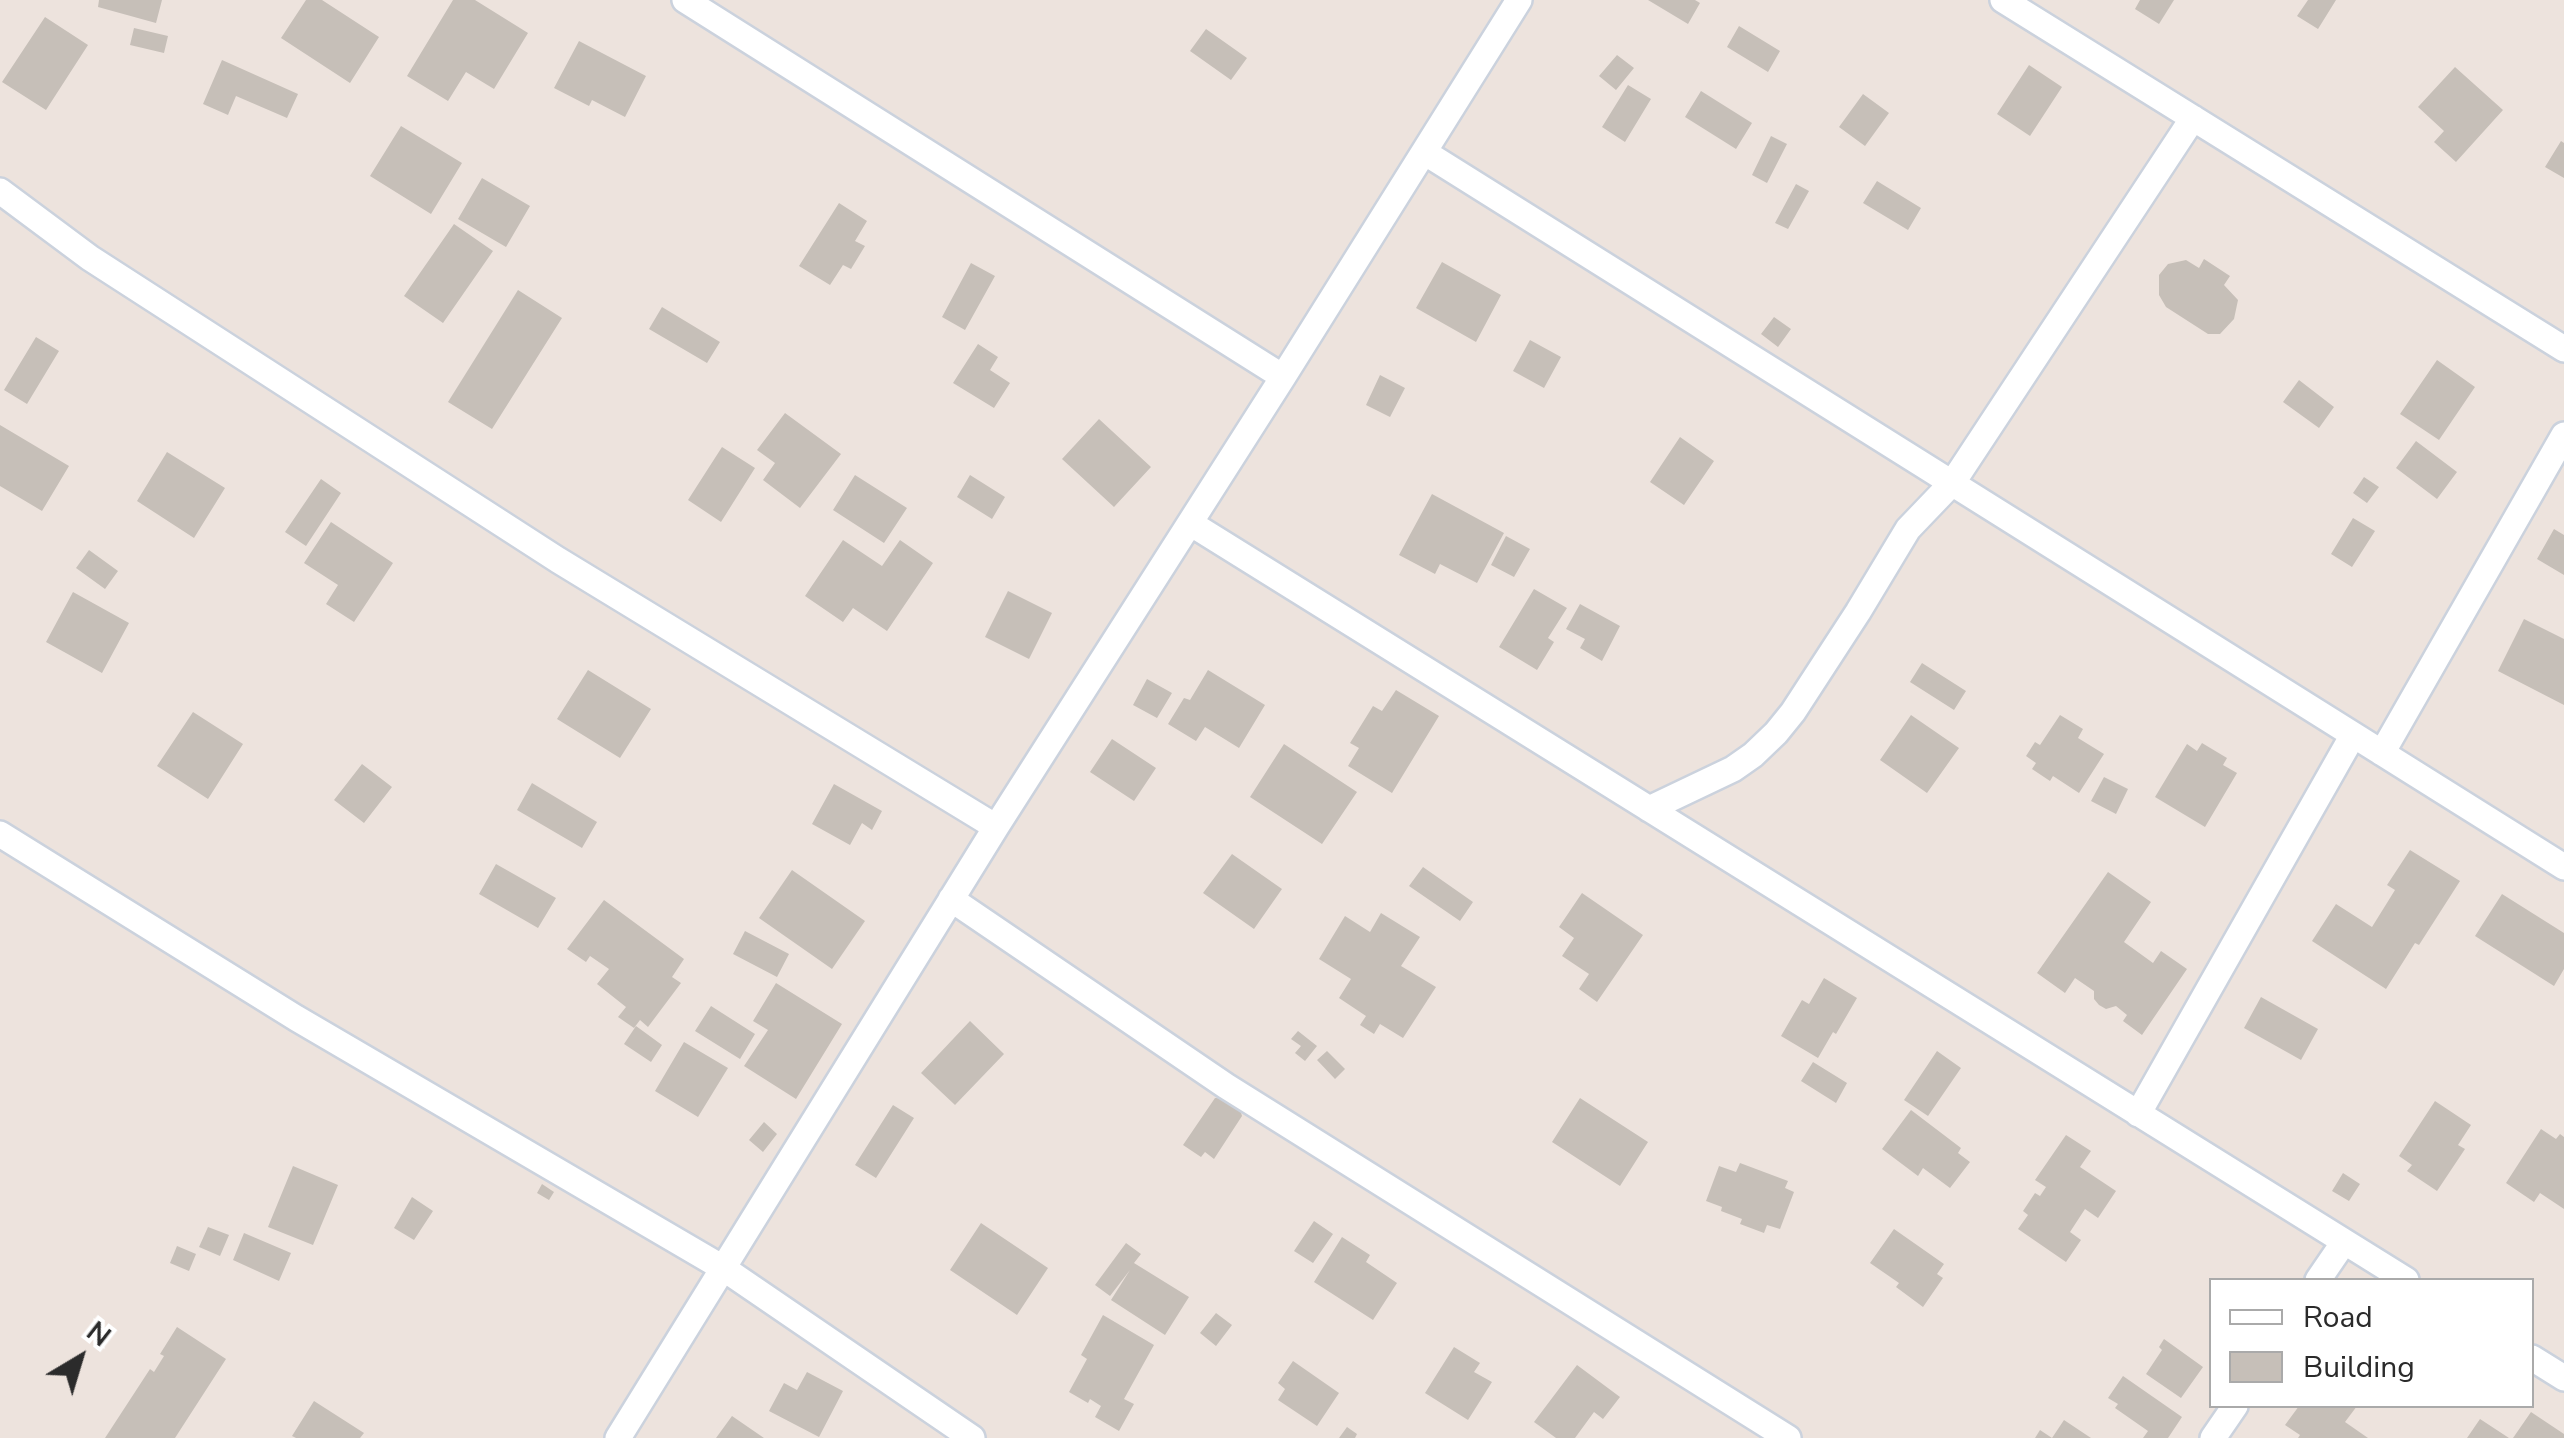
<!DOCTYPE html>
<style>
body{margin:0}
#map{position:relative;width:2564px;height:1438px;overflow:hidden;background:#ede3dd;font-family:"Nunito Sans",sans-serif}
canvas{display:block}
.legend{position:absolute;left:2209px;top:1278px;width:325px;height:130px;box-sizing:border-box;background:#fff;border:2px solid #aaa;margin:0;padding:12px 18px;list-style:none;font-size:30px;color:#2b2b2b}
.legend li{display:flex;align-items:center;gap:20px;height:50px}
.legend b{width:50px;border:2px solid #aaa}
.north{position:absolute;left:30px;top:1308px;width:100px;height:100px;-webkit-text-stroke:8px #fff;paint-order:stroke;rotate:38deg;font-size:28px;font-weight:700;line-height:40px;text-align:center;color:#2b2b2b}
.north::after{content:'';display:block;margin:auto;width:35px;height:45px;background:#2b2b2b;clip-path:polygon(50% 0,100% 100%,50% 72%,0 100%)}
</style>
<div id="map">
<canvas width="2564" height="1438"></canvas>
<ul class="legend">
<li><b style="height:12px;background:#fff"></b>Road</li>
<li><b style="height:28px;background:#c6bfb8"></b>Building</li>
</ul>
<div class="north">N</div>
</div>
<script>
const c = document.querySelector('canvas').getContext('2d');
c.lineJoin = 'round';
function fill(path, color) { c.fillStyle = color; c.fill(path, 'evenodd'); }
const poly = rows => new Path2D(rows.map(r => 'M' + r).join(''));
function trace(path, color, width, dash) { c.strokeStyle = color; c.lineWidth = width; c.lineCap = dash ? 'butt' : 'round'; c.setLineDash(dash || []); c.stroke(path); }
fill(poly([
 [99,0,162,0,156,23,98,7],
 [306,0,322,0,379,37,350,83,281,38],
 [453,0,475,0,528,33,494,89,466,72,448,101,407,76],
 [1648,0,1695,0,1700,3,1688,24],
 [2140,0,2174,0,2159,24,2135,9],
 [2308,0,2336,0,2318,29,2297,16],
 [45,17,88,45,46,110,2,82],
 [1739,26,1780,51,1768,72,1727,47],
 [134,28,168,36,164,53,130,45],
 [1206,29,1247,58,1231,80,1190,51],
 [579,41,646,76,625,117,592,100,589,106,554,88],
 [1617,55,1634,68,1616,90,1599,76],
 [222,60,298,94,287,118,236,96,228,115,203,104],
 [2029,65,2062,87,2030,136,1997,114],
 [2455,67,2503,110,2456,162,2434,142,2444,131,2418,107],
 [1628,85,1651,99,1625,142,1602,127],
 [1701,91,1752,123,1736,149,1685,117],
 [1863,94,1889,113,1865,146,1839,127],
 [401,126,462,163,431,214,370,176],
 [1771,136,1787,144,1767,183,1752,175],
 [2561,141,2564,143,2564,178,2545,167],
 [482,178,530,206,506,247,458,219],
 [1877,181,1921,208,1908,230,1863,203],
 [1796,184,1809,191,1788,229,1775,223],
 [839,203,867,221,855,241,865,246,851,269,843,265,830,285,799,266],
 [454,224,493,251,443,323,404,296],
 [2204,259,2230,276,2224,285,2238,300,2234,319,2220,334,2208,334,2166,307,2159,295,2159,275,2168,264,2186,260,2199,268],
 [1442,262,1501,295,1476,342,1416,308],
 [971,263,995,276,965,330,942,317],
 [518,290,562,318,492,429,448,402],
 [662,307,720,342,707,363,649,329],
 [1774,317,1791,329,1778,347,1761,334],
 [36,337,59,351,27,404,4,390],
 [1530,340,1561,357,1544,388,1513,371],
 [978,344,998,357,990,370,1010,383,994,408,953,383],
 [2437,360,2475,387,2439,440,2400,414],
 [1380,375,1405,388,1390,417,1366,405],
 [2299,380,2334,407,2319,428,2283,402],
 [785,413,841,454,800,508,763,480,775,463,757,450],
 [1099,419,1151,467,1114,507,1062,459],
 [0,425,69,466,42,511,0,486],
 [1680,437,1714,461,1684,505,1650,482],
 [2416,441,2457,472,2437,499,2396,468],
 [722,447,755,468,721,522,688,500],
 [167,452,225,488,194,538,137,501],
 [855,475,907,508,884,543,833,510],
 [970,475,1005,497,992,519,957,497],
 [2364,477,2379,487,2367,503,2353,493],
 [321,479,341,493,306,546,285,532],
 [1432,494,1504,533,1477,583,1440,564,1435,574,1399,555],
 [2353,518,2375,531,2352,567,2331,554],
 [331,522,393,563,354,622,326,604,338,585,304,563],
 [2554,529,2564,535,2564,575,2537,559],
 [1506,536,1530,549,1514,577,1491,565],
 [843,540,882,566,900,540,933,563,887,631,853,608,843,622,805,596],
 [89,550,118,571,105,589,76,568],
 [1534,589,1567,608,1548,638,1554,642,1537,670,1499,647],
 [1008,591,1052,613,1029,659,985,637],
 [73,592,129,623,102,673,46,642],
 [1580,604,1620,626,1602,661,1580,648,1585,639,1566,629],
 [2524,619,2564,639,2564,705,2498,671],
 [1922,663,1966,691,1954,710,1910,682],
 [588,670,651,709,620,758,557,719],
 [1208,670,1265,705,1239,748,1205,727,1196,741,1168,724,1184,698,1190,700],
 [1147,679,1172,693,1157,718,1133,705],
 [1396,690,1439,716,1392,793,1348,766,1359,748,1350,743,1373,706,1382,711],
 [193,712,243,744,208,799,157,766],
 [1911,715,1959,748,1927,793,1880,760],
 [2060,715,2083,729,2078,738,2104,754,2079,793,2053,776,2050,781,2032,769,2036,763,2026,756,2035,742,2040,745],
 [1112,739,1156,768,1134,801,1090,772],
 [2202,743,2227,758,2223,765,2237,773,2205,827,2155,797,2187,744,2197,751],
 [1284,744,1357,792,1322,844,1250,797],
 [362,764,392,787,364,823,334,800],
 [2104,777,2128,789,2116,814,2091,801],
 [532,783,597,822,582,848,517,810],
 [834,784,882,811,872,830,862,823,850,845,812,824],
 [2410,850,2460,881,2419,945,2415,943,2386,989,2312,941,2336,904,2372,927,2395,890,2387,885],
 [1232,854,1282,889,1254,929,1203,893],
 [496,864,556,898,538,928,479,894],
 [1423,867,1473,902,1460,921,1409,886],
 [792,870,865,921,832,969,759,918],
 [2108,872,2151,902,2124,942,2153,963,2161,951,2187,969,2142,1035,2123,1021,2127,1015,2116,1006,2106,1009,2099,1005,2094,999,2094,991,2075,978,2065,993,2037,973],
 [1582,893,1643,935,1597,1002,1579,989,1589,974,1562,956,1574,938,1559,927],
 [2502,894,2564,933,2564,969,2554,986,2475,936],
 [604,900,684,959,672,977,681,983,648,1027,640,1020,634,1028,618,1017,626,1007,597,984,609,969,590,956,586,962,567,949],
 [1381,913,1420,937,1401,966,1436,987,1403,1038,1380,1024,1374,1034,1360,1025,1366,1016,1339,998,1351,979,1319,959,1345,916,1370,932],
 [745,931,789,954,777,977,733,954],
 [1824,978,1857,998,1836,1034,1833,1032,1818,1058,1781,1036,1802,1000,1809,1004],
 [776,983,842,1024,796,1099,744,1066,768,1030,753,1021],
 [2261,997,2318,1029,2301,1060,2244,1028],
 [711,1006,755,1034,740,1059,695,1031],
 [970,1021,1004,1054,955,1105,921,1073],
 [636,1026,662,1045,651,1062,624,1044],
 [1298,1031,1317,1046,1305,1061,1295,1053,1301,1046,1291,1039],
 [684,1042,728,1068,698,1117,655,1091],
 [1327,1051,1345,1069,1335,1079,1317,1060],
 [1937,1051,1961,1068,1928,1116,1904,1100],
 [1813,1062,1847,1083,1836,1103,1801,1081],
 [1215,1098,1237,1099,1242,1116,1214,1159,1205,1152,1201,1157,1183,1145],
 [1580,1098,1648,1142,1620,1186,1552,1142],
 [2435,1101,2471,1125,2458,1145,2465,1149,2437,1191,2407,1171,2412,1165,2399,1156],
 [893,1105,914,1118,876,1178,855,1165],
 [1911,1110,1961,1148,1958,1153,1970,1162,1950,1188,1923,1168,1918,1176,1882,1149],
 [764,1122,777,1134,763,1152,749,1140],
 [2541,1129,2556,1139,2560,1134,2564,1137,2564,1209,2540,1193,2534,1202,2506,1183],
 [2066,1135,2091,1151,2080,1167,2116,1191,2098,1218,2085,1209,2070,1232,2081,1240,2066,1262,2018,1229,2028,1215,2023,1211,2035,1193,2040,1196,2046,1187,2035,1180],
 [1740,1163,1788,1181,1785,1188,1794,1192,1780,1229,1767,1225,1764,1233,1740,1224,1742,1219,1721,1211,1722,1207,1706,1201,1719,1166,1736,1172],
 [293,1166,338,1185,313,1245,268,1227],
 [2343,1173,2360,1184,2349,1201,2332,1191],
 [542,1184,554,1192,549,1200,537,1193],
 [412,1197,433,1211,414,1240,394,1228],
 [1314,1221,1333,1234,1313,1263,1294,1251],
 [981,1223,1048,1268,1017,1315,950,1270],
 [208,1227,229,1235,220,1256,199,1247],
 [1894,1229,1944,1264,1937,1274,1943,1278,1923,1307,1896,1287,1899,1283,1870,1263],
 [244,1233,291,1253,279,1281,233,1260],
 [1342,1237,1370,1255,1366,1262,1397,1283,1373,1320,1314,1282],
 [1126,1243,1141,1254,1134,1263,1189,1297,1165,1335,1111,1300,1130,1270,1110,1296,1095,1285],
 [177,1246,196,1254,189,1271,170,1263],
 [1216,1313,1232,1325,1216,1346,1200,1333],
 [1103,1315,1154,1345,1124,1399,1134,1404,1119,1431,1095,1417,1101,1406,1090,1399,1088,1403,1069,1392,1087,1359,1081,1355],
 [177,1327,226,1359,175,1438,105,1438,150,1369,154,1372,164,1356,160,1354],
 [2164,1339,2203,1367,2181,1398,2146,1374,2162,1350,2159,1347],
 [1454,1347,1480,1363,1474,1372,1492,1382,1468,1420,1425,1393],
 [1293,1361,1339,1393,1317,1426,1278,1400,1285,1389,1278,1383],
 [1577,1365,1620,1397,1603,1419,1594,1412,1575,1438,1556,1438,1534,1422],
 [807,1372,843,1391,819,1437,769,1411,784,1383,797,1390],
 [2123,1376,2182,1417,2168,1438,2143,1438,2148,1431,2115,1408,2118,1404,2108,1398],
 [314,1401,364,1433,360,1438,296,1438,292,1436],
 [2299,1406,2357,1406,2345,1422,2368,1438,2298,1438,2300,1435,2285,1425],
 [2531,1412,2564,1434,2564,1438,2513,1438],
 [732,1416,764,1438,716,1438],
 [2480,1419,2509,1438,2467,1438],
 [2064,1420,2091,1438,2035,1438,2040,1430,2052,1438],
 [1347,1427,1357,1434,1355,1438,1339,1438]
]), '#c6bfb8');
const minor = poly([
 [685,0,1283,377],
 [2003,0,2564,349],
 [1424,152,2564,867],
 [0,191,90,258,558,560,996,827],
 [1190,523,2406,1280],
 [2382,753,2564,435],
 [1649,809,1733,769,1753,755,1776,733,1793,712,1858,612,1908,529,1953,482,2193,118],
 [0,834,296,1018,723,1268,972,1438],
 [951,899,1226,1086,1788,1438],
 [2138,1114,2353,735],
 [2318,1280,2344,1242],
 [2532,1358,2564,1378],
 [618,1438,996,827,1283,377,1519,0],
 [2213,1438,2235,1406]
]);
trace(minor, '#cbd2dd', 30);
trace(minor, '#fff', 25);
</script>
